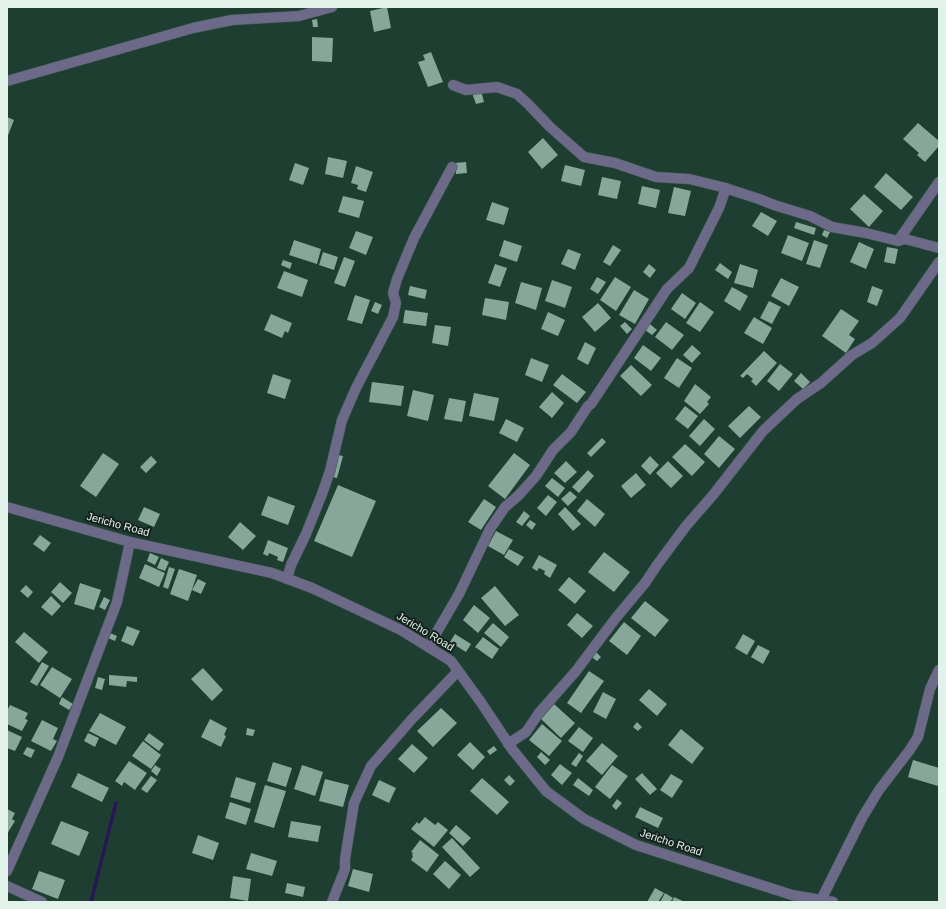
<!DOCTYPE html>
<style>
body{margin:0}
#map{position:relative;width:946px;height:909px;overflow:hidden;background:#1f3e32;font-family:Helvetica,sans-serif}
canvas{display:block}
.frame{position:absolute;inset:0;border:8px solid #e1f2ea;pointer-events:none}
</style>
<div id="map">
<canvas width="946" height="909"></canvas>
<div class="frame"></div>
</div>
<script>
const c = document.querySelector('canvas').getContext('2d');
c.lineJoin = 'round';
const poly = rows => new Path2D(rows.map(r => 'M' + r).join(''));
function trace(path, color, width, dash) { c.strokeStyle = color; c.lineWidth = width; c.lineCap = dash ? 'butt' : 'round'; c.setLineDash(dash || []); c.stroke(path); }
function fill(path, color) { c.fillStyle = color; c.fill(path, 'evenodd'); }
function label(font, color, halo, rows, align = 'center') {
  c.font = font + ' Helvetica,sans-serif'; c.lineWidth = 4; c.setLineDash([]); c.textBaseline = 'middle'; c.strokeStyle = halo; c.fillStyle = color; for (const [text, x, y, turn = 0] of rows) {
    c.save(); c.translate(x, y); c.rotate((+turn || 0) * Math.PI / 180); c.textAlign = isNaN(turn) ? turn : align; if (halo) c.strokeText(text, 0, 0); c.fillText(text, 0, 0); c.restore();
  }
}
trace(poly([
 [91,902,116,803]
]), '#281757', 3.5);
fill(poly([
 [387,7,391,28,374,32,370,11],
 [317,19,318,27,313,27,312,20],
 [312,37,333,38,332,62,312,61],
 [431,52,443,82,428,87,418,62,425,60,423,55],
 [481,90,484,102,476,104,472,93],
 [7,117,14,120,7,138],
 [918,123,939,141,939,146,925,162,917,155,919,153,903,139],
 [543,138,558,155,542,169,528,152],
 [328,157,347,161,343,178,325,174],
 [466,162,467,173,456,174,455,163],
 [295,163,309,168,303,185,289,180],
 [565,165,585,170,581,186,561,181],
 [356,166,373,172,366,192,357,189,358,185,351,183],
 [886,173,913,197,901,210,874,187],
 [602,177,621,181,617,199,598,195],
 [642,186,660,190,656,208,638,204],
 [674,187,691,191,685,216,668,213],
 [864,194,883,211,869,227,850,209],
 [343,196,364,201,359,218,338,212],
 [492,202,509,208,504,225,486,220],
 [761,212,777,221,768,236,752,226],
 [796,222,816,228,814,235,794,228],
 [824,230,830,232,827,238,822,235],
 [356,231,373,237,366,255,349,248],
 [788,235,809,243,802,261,781,253],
 [294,240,321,249,317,264,289,255],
 [504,240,522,246,517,262,499,256],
 [814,240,828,245,820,268,806,264],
 [859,242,874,249,866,269,850,262],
 [613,245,621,250,610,266,603,262],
 [887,247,898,249,895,264,884,262],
 [568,249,581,254,575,270,561,264],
 [323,252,338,257,334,270,319,265],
 [344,257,355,261,345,287,334,283],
 [283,260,292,263,290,269,281,265],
 [720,263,732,272,728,279,715,270],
 [495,264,507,268,500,287,488,283],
 [649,264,656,270,650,278,643,272],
 [740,264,758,270,753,288,734,283],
 [284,271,308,280,302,297,277,288],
 [597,277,606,282,598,294,590,289],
 [615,277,631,287,616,311,600,300],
 [781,278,799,287,789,306,771,296],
 [552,280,572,287,565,308,545,301],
 [521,282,542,288,536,310,515,303],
 [410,286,427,290,425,299,408,295],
 [872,286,883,290,877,306,867,302],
 [732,287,748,296,740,311,724,301],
 [634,290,649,299,635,324,619,315],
 [682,293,696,303,685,319,671,309],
 [355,295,370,300,362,324,347,320],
 [485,298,509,302,506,320,482,315],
 [769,301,781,307,772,324,760,318],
 [375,302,382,305,378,314,371,311],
 [700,302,714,312,700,332,686,323],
 [598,303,611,318,595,332,582,317],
 [841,309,859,321,849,335,855,339,846,353,822,336],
 [405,310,428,313,426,326,403,323],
 [548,312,565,320,558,336,541,329],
 [271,314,292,323,288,333,285,331,282,338,264,330],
 [754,317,772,328,763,344,744,333],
 [625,322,632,329,627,334,620,326],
 [666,322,684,335,672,350,655,337],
 [650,324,657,330,652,335,645,330],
 [435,325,451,327,448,346,432,343],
 [585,342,596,348,588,365,577,359],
 [643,345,661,358,651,371,634,358],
 [692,345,701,353,692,363,683,355],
 [764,351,777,363,756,386,751,381,753,379,747,374,743,378,740,376],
 [531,358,549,365,542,382,525,375],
 [677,358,692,368,679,388,664,378],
 [780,364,793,374,779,391,767,381],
 [631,365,652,385,641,396,620,376],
 [801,373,810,382,803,389,794,381],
 [273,374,291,380,285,399,267,393],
 [562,374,586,392,577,403,553,385],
 [372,382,404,386,401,406,369,402],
 [695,384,711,397,707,402,709,404,700,414,684,401],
 [413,390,434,395,428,421,407,416],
 [552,392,564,403,552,418,539,407],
 [474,393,499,398,494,421,469,416],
 [449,398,466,401,462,422,444,419],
 [685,406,698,416,688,429,675,419],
 [749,406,761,417,740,438,728,426],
 [506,419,524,428,517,442,499,433],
 [704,419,715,429,700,446,689,436],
 [719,436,735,449,719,468,704,454],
 [602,438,606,442,591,457,587,453],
 [685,444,705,462,692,476,672,457],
 [103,453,119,464,96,497,80,486],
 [514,453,530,465,505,499,488,486],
 [338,455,343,456,337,478,332,477],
 [151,456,157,462,146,473,140,467],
 [650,456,659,465,650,475,641,466],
 [566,461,577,472,565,483,554,473],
 [668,461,683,476,671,488,656,473],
 [588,470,594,476,579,493,572,487],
 [636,473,646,485,631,498,621,486],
 [552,478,565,488,558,497,545,486],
 [338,485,376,501,352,557,314,541],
 [570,491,577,497,568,506,561,499],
 [548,495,557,502,546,516,537,508],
 [268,496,295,506,288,525,261,515],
 [484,499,496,507,481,530,468,522],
 [587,499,605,514,595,527,577,511],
 [144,507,160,514,154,527,138,520],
 [565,507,581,524,573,531,558,514],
 [524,511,530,516,522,526,516,522],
 [530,520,536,524,532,530,526,525],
 [240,522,256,536,243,550,228,537],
 [496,531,513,540,504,555,488,546],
 [40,535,51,543,44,552,33,544],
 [268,540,288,548,283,562,277,560,278,557,269,553,268,556,263,554],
 [509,549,524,557,518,566,504,557],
 [604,552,630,572,614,592,588,572],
 [150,553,159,557,155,565,147,561],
 [539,555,557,565,550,578,544,574,545,571,539,568,537,571,532,568],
 [161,558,169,562,165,571,157,568],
 [145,564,165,573,159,587,139,578],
 [169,567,175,569,168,589,163,587],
 [179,569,197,575,188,601,170,594],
 [569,577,586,591,575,604,558,590],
 [198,579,206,583,201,594,192,590],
 [60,582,72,593,63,603,51,592],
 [80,583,101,590,94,610,74,604],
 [26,585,33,592,28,598,20,591],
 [495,586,519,615,505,626,481,598],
 [51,596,61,606,52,616,41,607],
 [104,597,110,600,105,610,99,607],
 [645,601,669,620,655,637,631,618],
 [474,605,490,618,478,633,463,620],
 [577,613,593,626,582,638,567,625],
 [624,622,641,636,627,655,609,641],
 [493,623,509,637,501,647,484,633],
 [127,626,140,631,133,646,121,641],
 [24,632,48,652,39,663,15,642],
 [110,633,117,636,115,641,108,638],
 [455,634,471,644,466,652,450,642],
 [743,634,755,641,747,655,735,648],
 [483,637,499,649,492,659,475,647],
 [758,645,770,651,763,664,751,657],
 [595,651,601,657,597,661,590,656],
 [42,662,49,666,37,686,30,682],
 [52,667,72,679,60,698,40,685],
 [203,668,223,690,212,701,191,679],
 [589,671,604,681,581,713,567,703],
 [109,675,137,677,137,682,127,681,126,687,109,685],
 [98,677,105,679,102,690,95,688],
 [649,689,667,704,657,716,639,700],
 [603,692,616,699,606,719,593,712],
 [62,697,73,704,69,710,59,704],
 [554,704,575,723,561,738,541,719],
 [10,705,28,713,25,719,28,720,22,731,7,724,7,711],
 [441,708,457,723,433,747,417,731],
 [100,713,126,727,116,745,89,731],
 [210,719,227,728,224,735,226,736,221,747,201,737],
 [42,720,58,728,53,739,57,741,51,751,31,741],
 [637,722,642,727,638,731,633,727],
 [542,724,562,741,549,756,529,740],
 [579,727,593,738,583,752,568,741],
 [247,728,255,730,253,736,246,735],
 [681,729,704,748,692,764,668,745],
 [7,730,22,737,15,751,7,748],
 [88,733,99,738,95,747,84,741],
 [149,733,164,744,159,751,144,740],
 [143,741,161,755,151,769,132,756],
 [470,742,485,757,473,770,457,755],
 [602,743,618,756,602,775,586,761],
 [412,744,428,758,414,773,398,759],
 [494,746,497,750,490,755,487,751],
 [27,747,35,750,31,758,23,754],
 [541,752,550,760,545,765,537,757],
 [579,753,583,756,576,767,571,764],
 [913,760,939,768,939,782,938,786,908,777],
 [129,761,147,773,135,790,124,782,122,786,115,781],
 [273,762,292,768,286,787,267,781],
 [560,764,572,773,562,785,551,775],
 [155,765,161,769,157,776,151,771],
 [302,765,323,772,315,796,294,789],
 [612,765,628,776,610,799,595,787],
 [78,773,109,788,102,802,71,787],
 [642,773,657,789,650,795,635,779],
 [671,774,683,781,672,798,660,790],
 [509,775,515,781,510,786,504,780],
 [151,776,157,780,147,793,141,789],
 [236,777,256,783,250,803,230,797],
 [482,778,509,802,497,815,470,791],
 [578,778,593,790,589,796,573,785],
 [325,779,349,785,343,807,319,801],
 [379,780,396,788,389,803,372,795],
 [265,785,286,791,274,828,254,822],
 [617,799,622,803,616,810,612,806],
 [230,802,251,809,246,825,225,818],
 [640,807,663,818,658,828,635,817],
 [7,809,15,813,12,819,15,821,7,834],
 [425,817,435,825,438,822,448,830,434,847,411,829,417,822,419,824],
 [61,821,89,832,79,856,51,844],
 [291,821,321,826,318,842,288,837],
 [456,825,471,838,463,846,449,833],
 [198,835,219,843,213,860,192,853],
 [452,838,480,868,470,877,442,847],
 [420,840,439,855,427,872,411,860,413,856,412,855,413,853,411,852],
 [251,853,277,861,272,876,246,869],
 [445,861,461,875,449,889,433,874],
 [353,869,373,874,369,892,348,886],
 [39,871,65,880,58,899,32,889],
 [233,876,251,879,248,901,230,898],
 [287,883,305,887,303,897,285,893],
 [655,888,664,893,658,902,647,902],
 [665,893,673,898,670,902,660,902],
 [674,897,685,902,672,902]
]), '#86a799');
const minor = poly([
 [7,81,193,28,232,20,299,16,332,7],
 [453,85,466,90,497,87,517,94,528,104,550,127,584,157,615,163,656,177,689,179,722,187,759,199,774,205,810,216,832,227,866,233,898,241,905,239,939,248],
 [898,241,939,182],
 [7,507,130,542,272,573,312,588,401,630,451,661,480,701,512,749,546,791,584,819,636,845,792,895,833,902],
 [287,579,291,565,306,534,322,494,330,471,342,420,356,388,393,317,396,303,393,293,397,279,414,238,452,167],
 [428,647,459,594,490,529,505,507,518,496,536,476,553,450,571,432,588,406,591,404,667,289,689,268,719,208,726,188],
 [508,744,526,732,539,713,576,671,615,619,645,583,657,565,686,526,713,495,763,431,797,399,821,383,852,355,872,343,900,318,939,262],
 [7,871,58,757,117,602,130,542],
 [7,886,42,902],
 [821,900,862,818,879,790,909,751,918,737,930,689,939,670],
 [332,902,345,869,345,859,354,803,371,766,412,719,458,671]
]);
trace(minor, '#3e5b4f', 11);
trace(minor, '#6c6989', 10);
label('11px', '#e1f2ea', '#14211c', [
 ["Jericho Road",118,525,15],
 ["Jericho Road",425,632,31],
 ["Jericho Road",671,843,18]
]);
</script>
